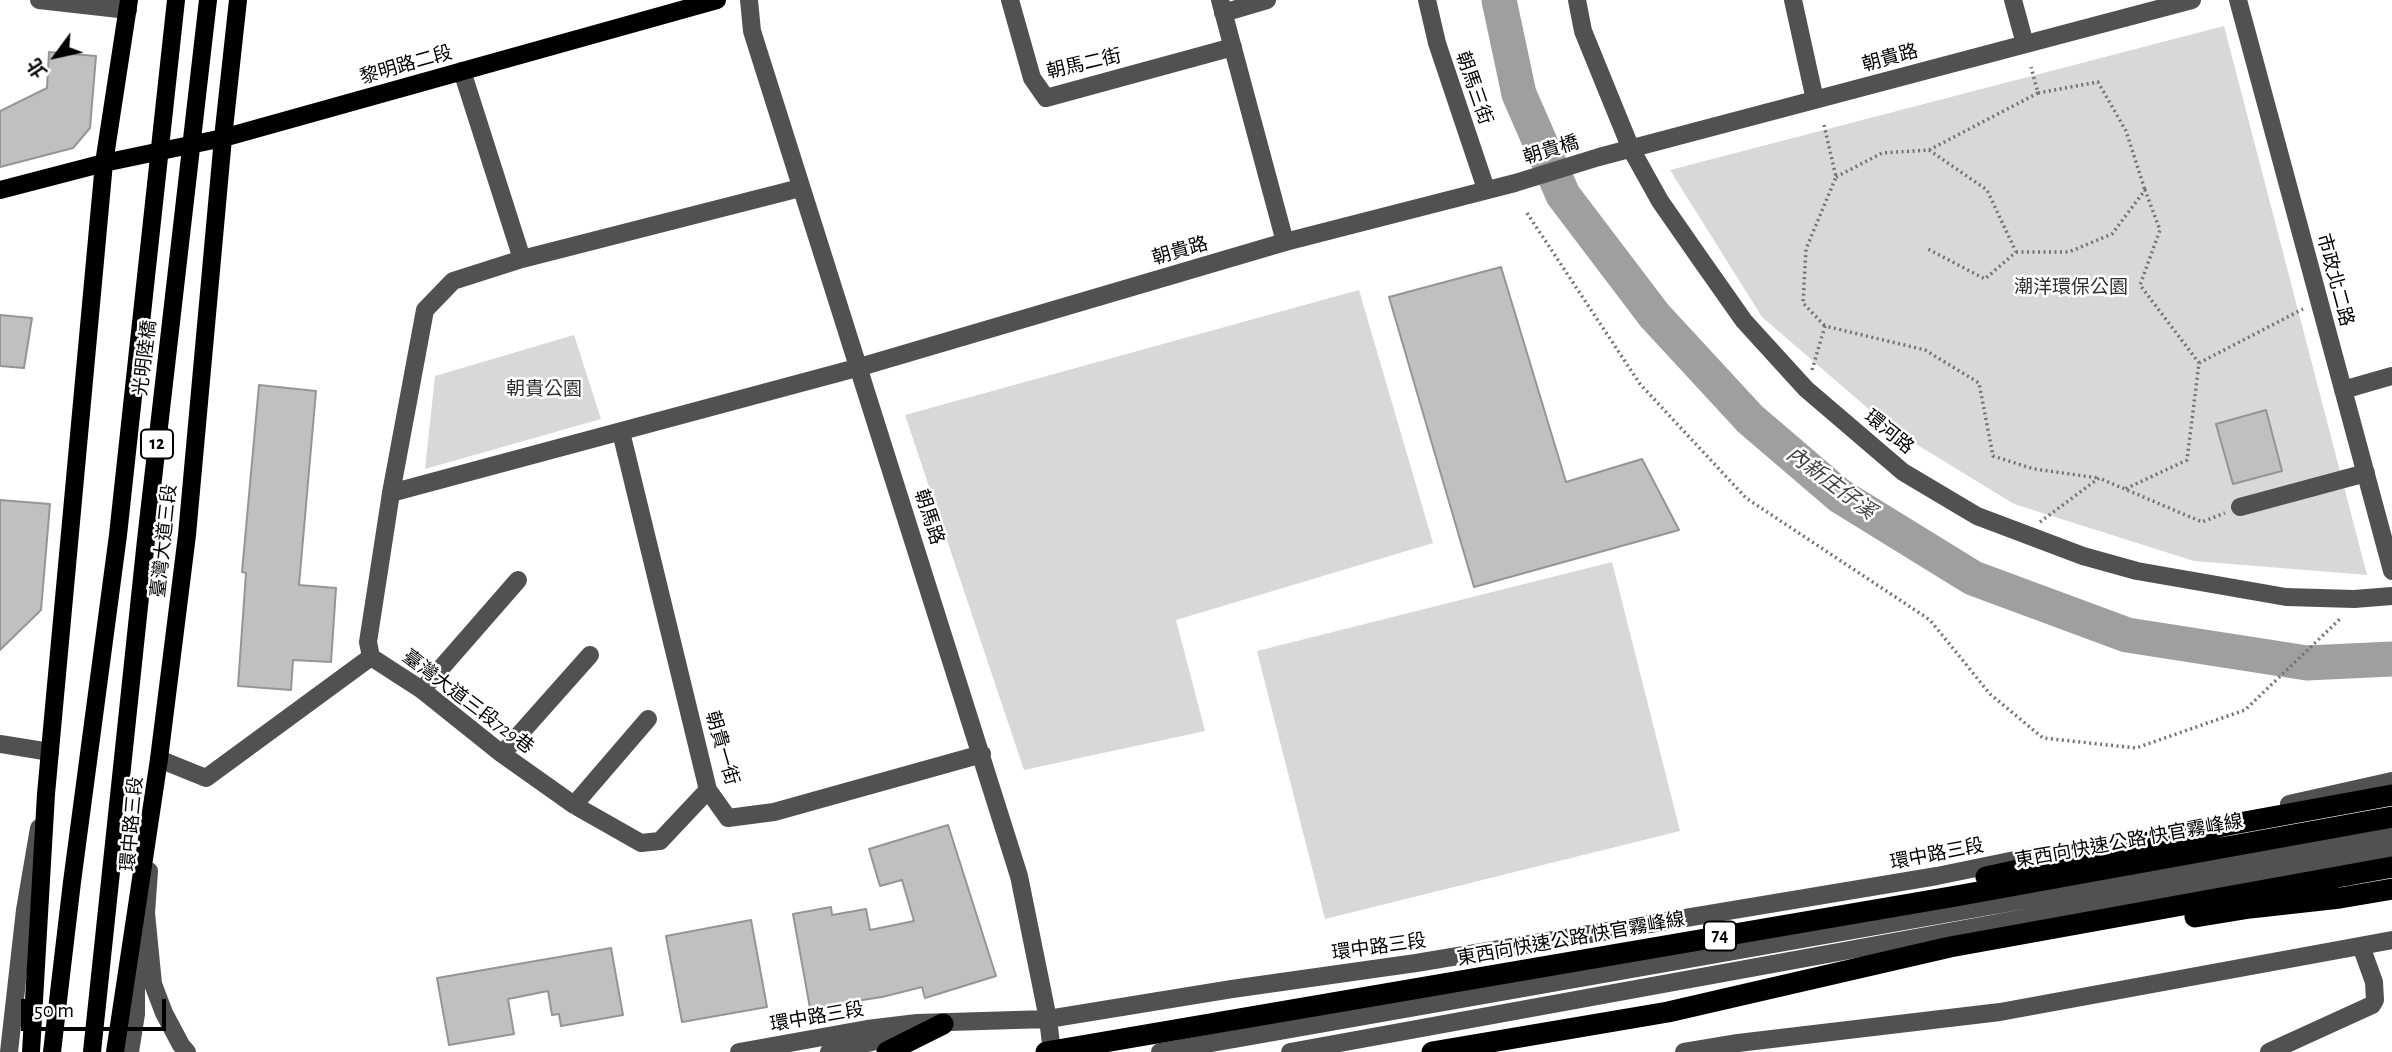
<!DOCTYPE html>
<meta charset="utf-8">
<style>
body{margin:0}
#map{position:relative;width:2392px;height:1052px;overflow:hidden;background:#fff;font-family:"Alegreya Sans","Noto Sans TC",sans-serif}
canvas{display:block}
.north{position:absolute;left:21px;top:21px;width:70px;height:70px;-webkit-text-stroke:5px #fff;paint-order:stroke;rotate:237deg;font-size:19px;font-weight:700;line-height:28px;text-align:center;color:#000}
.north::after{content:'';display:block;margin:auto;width:24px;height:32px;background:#000;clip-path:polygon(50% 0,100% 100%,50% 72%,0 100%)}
.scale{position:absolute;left:21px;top:999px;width:145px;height:32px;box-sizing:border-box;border:4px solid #000;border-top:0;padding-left:9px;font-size:21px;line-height:24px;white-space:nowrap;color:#000;-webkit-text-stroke:5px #fff;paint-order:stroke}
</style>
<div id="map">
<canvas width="2392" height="1052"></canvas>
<div class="north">北</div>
<div class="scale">50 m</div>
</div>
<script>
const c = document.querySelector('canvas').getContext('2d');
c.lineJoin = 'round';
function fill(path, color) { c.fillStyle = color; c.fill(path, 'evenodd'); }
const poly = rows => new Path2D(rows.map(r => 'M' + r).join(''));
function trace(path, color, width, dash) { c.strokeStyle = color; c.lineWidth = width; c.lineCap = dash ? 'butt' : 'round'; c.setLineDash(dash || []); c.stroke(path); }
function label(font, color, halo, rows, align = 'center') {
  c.font = font + ' "Alegreya Sans","Noto Sans TC",sans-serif'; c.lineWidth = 5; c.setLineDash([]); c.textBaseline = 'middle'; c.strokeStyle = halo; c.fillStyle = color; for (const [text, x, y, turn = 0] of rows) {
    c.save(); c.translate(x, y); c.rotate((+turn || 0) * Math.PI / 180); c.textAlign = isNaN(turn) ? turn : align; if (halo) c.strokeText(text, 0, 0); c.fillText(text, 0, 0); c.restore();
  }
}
fill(poly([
 [2224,26,2367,575,2194,561,2014,504,1893,430,1762,317,1670,170],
 [1359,290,1433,543,1176,620,1205,731,1024,770,905,415],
 [574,335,601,419,425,469,435,376],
 [1612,562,1680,831,1325,919,1257,651]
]), '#d8d8d8');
trace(poly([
 [1499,0,1519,94,1563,195,1654,315,1750,419,1840,496,1973,578,2127,635,2307,663,2392,659]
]), '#9f9f9f', 35);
const building = poly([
 [49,52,96,56,90,128,73,148,0,167,0,111,47,88,49,52],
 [1501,267,1566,482,1642,459,1679,530,1474,587,1389,297,1501,267],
 [0,315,32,318,24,368,0,366,0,315],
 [259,385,316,391,299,585,336,588,331,662,293,660,291,690,238,686,246,573,242,572,259,385],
 [2266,410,2282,471,2233,484,2216,424,2266,410],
 [0,500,50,504,41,610,0,650,0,500],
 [948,825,996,976,925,998,922,987,882,997,810,1008,793,914,831,907,832,915,866,909,870,930,914,921,902,880,880,886,869,849,948,825],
 [751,920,767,1007,682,1022,666,936,751,920],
 [611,948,623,1015,561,1026,559,1014,552,1015,548,991,508,999,514,1034,449,1045,437,978,611,948]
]);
fill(building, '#c0c0c0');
trace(building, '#959595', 2);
trace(poly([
 [2038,93,2098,82,2126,131,2145,190],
 [1824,125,1836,177,1806,249,1803,303,1825,326],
 [1929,150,2038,93,2031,67],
 [1836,177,1882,153,1929,150,1987,190,2016,252,1985,279,1926,248],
 [1527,213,1640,384,1746,498,1930,620,1990,694,2043,738,2136,748,2245,710,2341,618],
 [2016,252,2069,252,2112,234,2145,190,2160,230,2140,285,2199,363,2187,460,2125,489],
 [2199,363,2303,309],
 [1812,370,1825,326,1925,350,1979,383,1993,456,2034,469,2099,478],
 [2040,522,2099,478,2202,522,2225,513]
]), '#737373', 3.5, [2, 3.5]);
trace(poly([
 [39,0,128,10],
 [749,0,752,31,1019,876,1048,1019,1052,1052],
 [1010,0,1032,78,1046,98,1233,47],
 [1220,0,1285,242],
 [1427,0,1437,43,1486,189],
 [1577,0,1583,31,1631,149,1660,201,1701,260,1744,321,1806,389,1903,472,1977,516,2083,556,2137,571,2286,597,2354,599,2392,596],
 [1793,0,1815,100],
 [2013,0,2025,44],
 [2238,0,2392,571],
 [1223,13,1267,0],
 [462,71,522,259],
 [2343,390,2392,376],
 [621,432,708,790,728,818,774,812,982,754],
 [391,493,860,367,1285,242,1515,183,1599,157,2192,0],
 [2240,507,2366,473],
 [371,657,368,642,391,493,425,310,453,281,522,259,800,188],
 [371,657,422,690,502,754,574,805,641,843,660,841,708,790],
 [422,690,518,580],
 [0,744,50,752],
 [502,754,590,655],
 [159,759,206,778,371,657],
 [2289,804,2392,781],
 [574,805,648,719],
 [149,871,146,913,153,984,164,1013,181,1045,187,1052],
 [9,1052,25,910,39,828],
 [130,1052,136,1014,136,987,141,940],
 [739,1052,867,1029,917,1023,1048,1019,1232,989,1416,963,1937,876,2039,855],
 [829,1052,906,1034],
 [1160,1052,2392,835],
 [1290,1052,2392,851],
 [1684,1052,1738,1043,2000,1012,2392,940],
 [2269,1052,2372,1005,2375,1000,2374,982,2361,946]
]), '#515151', 18);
trace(poly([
 [0,190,104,163,223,138,717,0],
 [31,1052,46,794,104,163,129,0],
 [52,1052,72,882,118,535,176,0],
 [92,1052,146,540,208,0],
 [115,1052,159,759,187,535,223,138,238,0]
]), '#000', 18);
trace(poly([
 [1986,877,2228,825,2392,795],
 [2195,917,2250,908,2340,898,2392,889],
 [887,1052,943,1024],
 [1046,1052,1956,896,2392,817],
 [1432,1052,1668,1012,1950,947,2392,867]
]), '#000', 21);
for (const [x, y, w] of [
 [157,444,32],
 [1720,936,32]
]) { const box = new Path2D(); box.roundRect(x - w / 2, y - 14.5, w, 29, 5); c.fillStyle = '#fff'; c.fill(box); trace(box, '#000', 2); }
label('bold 18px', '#000', null, [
 ["12",157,444],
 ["74",1720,936]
]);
label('19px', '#000', '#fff', [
 ["朝貴路",1890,58,-15],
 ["朝馬二街",1084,64,-13],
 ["黎明路二段",406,65,-16],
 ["朝馬三街",1474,88,71],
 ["朝貴橋",1551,150,-17],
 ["朝貴路",1180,251,-16],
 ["市政北二路",2335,280,75],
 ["光明陸橋",145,358,-83],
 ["環河路",1889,432,39],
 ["朝馬路",929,517,72],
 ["臺灣大道三段",164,541,-84],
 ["臺灣大道三段729巷",468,702,37],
 ["朝貴一街",722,748,74],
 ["環中路三段",132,824,-85],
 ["東西向快速公路 快官霧峰線",2129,841,-10],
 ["環中路三段",1937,854,-11],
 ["東西向快速公路 快官霧峰線",1571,939,-10],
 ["環中路三段",1379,947,-8],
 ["環中路三段",817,1017,-10]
]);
label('19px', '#2f2f2f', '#fff', [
 ["潮洋環保公園",2071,287],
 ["朝貴公園",544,389]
]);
label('italic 21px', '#404040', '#fff', [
 ["內新庄仔溪",1831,483,37]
]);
</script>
